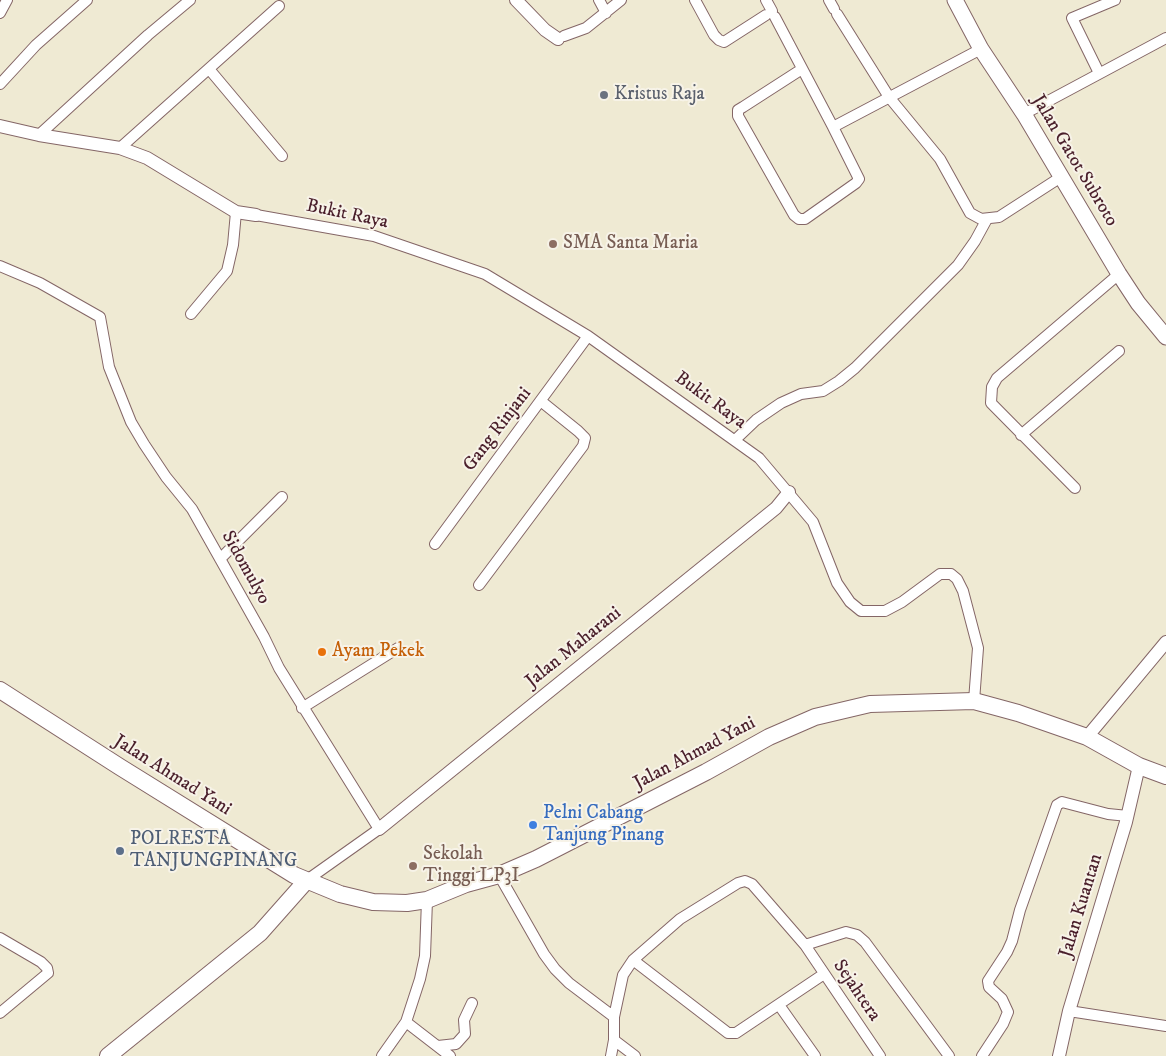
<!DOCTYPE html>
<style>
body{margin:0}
canvas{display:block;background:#efead3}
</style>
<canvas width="1166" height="1056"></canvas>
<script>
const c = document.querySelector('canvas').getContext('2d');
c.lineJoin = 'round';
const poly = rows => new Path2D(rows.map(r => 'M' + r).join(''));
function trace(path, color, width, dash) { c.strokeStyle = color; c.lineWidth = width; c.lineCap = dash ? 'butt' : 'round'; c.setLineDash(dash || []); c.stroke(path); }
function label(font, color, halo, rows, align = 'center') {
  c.font = font + ' "IM FELL DW Pica",serif'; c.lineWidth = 4; c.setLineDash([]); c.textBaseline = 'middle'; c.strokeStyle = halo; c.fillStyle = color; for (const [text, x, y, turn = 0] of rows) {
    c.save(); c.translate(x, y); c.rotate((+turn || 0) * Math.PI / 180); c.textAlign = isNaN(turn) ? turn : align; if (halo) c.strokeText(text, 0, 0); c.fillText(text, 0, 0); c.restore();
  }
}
const minor = poly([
 [599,0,606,13],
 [695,0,714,35,719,40,724,42,766,15],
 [766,0,772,11],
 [829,0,834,9],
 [0,13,7,0],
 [837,14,889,97,940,159,970,213,981,219,999,217,1061,177],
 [775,17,833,127],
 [564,36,586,28,621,0],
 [209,69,282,156],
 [802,69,743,107,738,110,738,116,794,215,799,219,805,219,856,183,859,179,833,127,981,49],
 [1099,73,1072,18,1115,0],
 [0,84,36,45,87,0],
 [1024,114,1166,38],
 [39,135,148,35,190,0],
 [120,148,279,6],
 [256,215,374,236,485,274,588,336,759,458,813,522,837,583,850,602,861,611,885,611,902,602,940,574,951,574,957,579,963,591,978,648,974,701],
 [0,266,40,283,100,317,109,367,131,422,144,444,166,477,192,509,264,637,279,668,379,829,307,880],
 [191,314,227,271,233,245,236,212],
 [1021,435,1119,351],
 [735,440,756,420,781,403,801,394,823,391,839,381,855,368,958,265,975,241,987,219],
 [1075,488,991,403,992,387,997,378,1119,274],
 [435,544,588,336],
 [220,559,282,497],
 [479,585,583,446,585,438,578,431,542,402],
 [302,708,398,648],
 [499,875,544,954,555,969,569,983,614,1017],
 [0,938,41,962,47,968,48,973,0,1013],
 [805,945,846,932,857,935,865,942,949,1056],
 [633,960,728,1033,736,1033,824,974],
 [779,1005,815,1056],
 [1069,1011,1166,1026],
 [406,1022,450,1056],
 [614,1040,635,1056],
 [438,1046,456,1044,465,1034,464,1020,472,1003],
 [382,1056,406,1022,420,979,425,956,427,900],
 [611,1056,614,1040,614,1017,623,975,633,960,680,919,738,883,745,881,752,884,805,945,880,1056],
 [982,1056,1003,1024,1008,1012,1002,999,989,987,988,981,1007,952,1012,941,1020,910,1057,805,1062,802,1108,814,1128,816]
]);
const tertiary = poly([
 [516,0,545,30,558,39],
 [0,126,39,135,120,148,147,158,236,212,256,215],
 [1087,737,1166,642],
 [379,829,776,508,789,492],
 [1059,1056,1069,1011,1126,822,1139,766]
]);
const primary = poly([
 [955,0,981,49,1024,114,1119,274,1138,303,1166,337]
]);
const trunk = poly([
 [0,690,120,767,294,875,340,894,373,902,407,903,427,900,466,884,499,875,536,859,706,772,769,737,815,717,870,704,974,701,1018,713,1087,737,1139,766,1166,776],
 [108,1056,260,933,307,880]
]);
trace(minor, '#846666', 12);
trace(tertiary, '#846666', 14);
trace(primary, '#846666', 17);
trace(trunk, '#846666', 18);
trace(minor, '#fff', 10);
trace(tertiary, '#fff', 12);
trace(primary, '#fff', 15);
trace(trunk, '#fff', 16);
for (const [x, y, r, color] of [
 [604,95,5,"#6b7280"],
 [553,244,5,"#8d6e63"],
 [322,652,5,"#e8710a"],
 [533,825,5,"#3f7fe0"],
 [120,851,5,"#5c6f8a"],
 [413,866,5,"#8d6e63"]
]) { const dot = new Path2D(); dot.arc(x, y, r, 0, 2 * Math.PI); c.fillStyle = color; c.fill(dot); trace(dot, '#f7f3e8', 2); }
label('19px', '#5b616d', '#f7f3e8', [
 ["Kristus Raja",614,95]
], 'left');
label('19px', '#4a1f2b', '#f7f3e8', [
 ["Jalan Gatot Subroto",1074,161,59],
 ["Bukit Raya",347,215,12],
 ["Bukit Raya",710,401,36],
 ["Gang Rinjani",498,430,-53],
 ["Sidomulyo",245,568,61],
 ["Jalan Maharani",574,648,-39],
 ["Jalan Ahmad Yani",695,754,-28],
 ["Jalan Ahmad Yani",172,776,32],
 ["Jalan Kuantan",1082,906,-73],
 ["Sejahtera",856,991,56]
]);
label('19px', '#785e54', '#f7f3e8', [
 ["SMA Santa Maria",563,244],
 ["Sekolah",423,855],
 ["Tinggi LP3I",423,877]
], 'left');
label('19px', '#c56008', '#f7f3e8', [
 ["Ayam Pekek",332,652]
], 'left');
label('19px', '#366cbe', '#f7f3e8', [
 ["Pelni Cabang",543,814],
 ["Tanjung Pinang",543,836]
], 'left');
label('19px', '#4e5e75', '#f7f3e8', [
 ["POLRESTA",130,840],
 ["TANJUNGPINANG",130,862]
], 'left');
</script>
